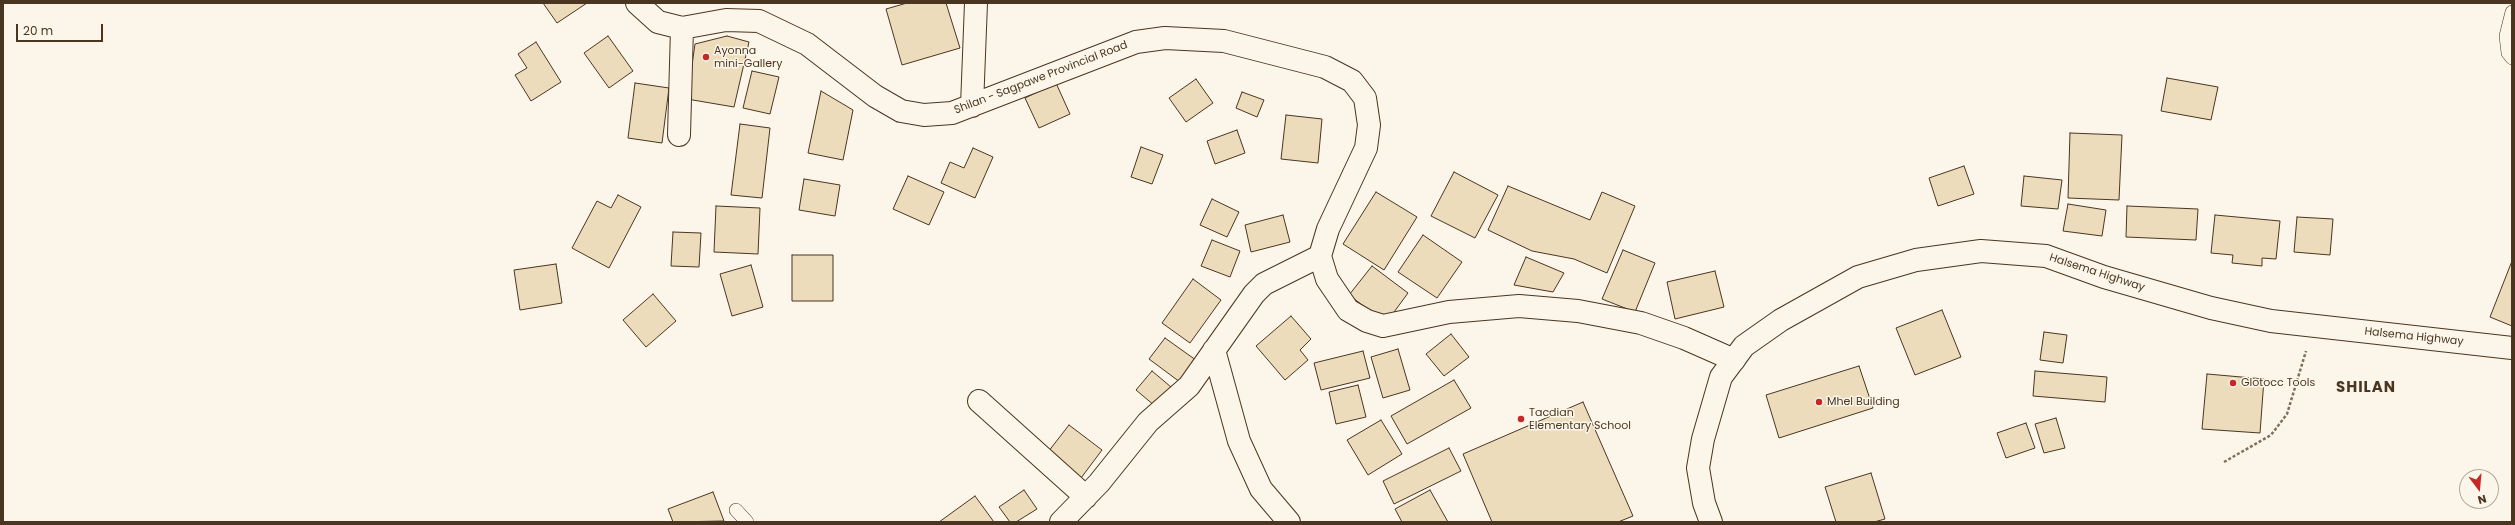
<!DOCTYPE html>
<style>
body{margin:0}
#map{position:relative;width:2515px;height:525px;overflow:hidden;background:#fbf6e9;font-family:Poppins,sans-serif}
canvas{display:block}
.frame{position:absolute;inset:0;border:4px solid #4a3520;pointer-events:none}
.north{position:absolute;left:2459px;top:469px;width:40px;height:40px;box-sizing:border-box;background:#fbf6e9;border:1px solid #b4a999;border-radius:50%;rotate:164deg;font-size:11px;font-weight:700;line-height:16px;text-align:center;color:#4a3520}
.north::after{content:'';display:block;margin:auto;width:14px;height:18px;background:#c62828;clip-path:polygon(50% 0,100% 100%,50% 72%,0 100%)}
.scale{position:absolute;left:16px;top:24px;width:87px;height:18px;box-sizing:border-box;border:2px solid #4a3520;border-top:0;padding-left:5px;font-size:12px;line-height:14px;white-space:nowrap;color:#4a3520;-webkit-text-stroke:3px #fbf6e9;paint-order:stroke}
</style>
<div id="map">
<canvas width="2515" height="525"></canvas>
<div class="frame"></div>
<div class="north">N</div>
<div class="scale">20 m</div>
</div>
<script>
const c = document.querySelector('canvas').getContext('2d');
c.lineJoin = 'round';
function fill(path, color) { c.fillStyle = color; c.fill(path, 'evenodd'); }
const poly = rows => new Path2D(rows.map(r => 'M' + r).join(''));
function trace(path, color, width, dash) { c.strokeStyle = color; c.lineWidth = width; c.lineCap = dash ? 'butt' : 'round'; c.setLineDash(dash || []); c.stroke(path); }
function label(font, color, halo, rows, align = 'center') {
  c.font = font + ' Poppins,sans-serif'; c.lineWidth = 3; c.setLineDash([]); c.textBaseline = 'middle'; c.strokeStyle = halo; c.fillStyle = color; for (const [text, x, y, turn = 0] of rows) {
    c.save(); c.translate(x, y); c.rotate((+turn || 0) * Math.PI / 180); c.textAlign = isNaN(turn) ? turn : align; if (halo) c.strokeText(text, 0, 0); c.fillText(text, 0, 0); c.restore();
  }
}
const building = poly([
 [543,3,587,3,557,23,543,3],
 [907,3,946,3,960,48,902,65,886,9,907,3],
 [608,36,633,71,609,88,584,53,608,36],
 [727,36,749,42,734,107,687,99,695,44,727,36],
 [536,42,561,82,531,101,515,75,527,68,518,54,536,42],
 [752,71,779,77,770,114,743,108,752,71],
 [2167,78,2218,87,2211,120,2161,111,2167,78],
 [1196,79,1213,103,1186,122,1169,98,1196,79],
 [635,83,669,88,662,143,628,138,635,83],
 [1056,83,1070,114,1039,128,1025,98,1056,83],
 [821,91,853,110,843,160,808,153,821,91],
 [1242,92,1264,100,1257,117,1236,108,1242,92],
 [1286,115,1322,119,1318,163,1281,159,1286,115],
 [740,124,770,128,762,198,731,195,740,124],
 [1237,130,1245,153,1215,164,1207,141,1237,130],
 [2070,133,2122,135,2119,200,2068,198,2070,133],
 [1141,147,1163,155,1152,184,1131,177,1141,147],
 [973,148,993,157,975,198,941,183,950,162,964,168,973,148],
 [1964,166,1974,194,1938,206,1929,178,1964,166],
 [1454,172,1498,195,1475,238,1431,216,1454,172],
 [908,176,944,192,929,225,893,209,908,176],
 [2024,176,2062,180,2058,209,2021,206,2024,176],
 [804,179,840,185,835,216,799,210,804,179],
 [1508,186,1590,220,1602,192,1635,206,1607,273,1574,259,1532,251,1488,230,1508,186],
 [1376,192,1417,217,1384,270,1343,244,1376,192],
 [618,195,641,207,609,268,572,248,597,201,611,208,618,195],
 [1212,199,1239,212,1227,237,1200,225,1212,199],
 [2068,204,2106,210,2102,236,2063,231,2068,204],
 [716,206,760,208,758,254,714,252,716,206],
 [2127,206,2198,209,2196,240,2126,237,2127,206],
 [1283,215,1290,242,1251,252,1245,225,1283,215],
 [2215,215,2280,221,2276,259,2262,258,2262,266,2232,263,2233,255,2211,253,2215,215],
 [2297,217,2333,219,2330,255,2294,252,2297,217],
 [673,232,701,233,699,267,671,266,673,232],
 [1423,235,1462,262,1437,298,1398,272,1423,235],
 [1212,240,1240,251,1230,277,1201,266,1212,240],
 [1623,250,1655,263,1635,312,1602,299,1623,250],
 [792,255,833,255,833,301,792,301,792,255],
 [1526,257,1564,273,1553,292,1514,285,1526,257],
 [2512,261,2512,326,2490,317,2512,261],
 [556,264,562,303,520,310,514,270,556,264],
 [751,265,763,307,732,316,720,274,751,265],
 [1372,266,1408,293,1386,323,1349,295,1372,266],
 [1715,271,1724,307,1675,319,1667,282,1715,271],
 [1193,279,1221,300,1190,343,1162,323,1193,279],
 [653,294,676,321,646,347,623,320,653,294],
 [1942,310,1961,357,1915,375,1896,328,1942,310],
 [1291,316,1311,339,1300,350,1308,360,1285,380,1256,346,1291,316],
 [2044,332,2067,335,2063,363,2040,360,2044,332],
 [1451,334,1469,357,1444,376,1426,354,1451,334],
 [1165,338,1200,363,1184,385,1149,359,1165,338],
 [1398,349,1410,390,1383,398,1371,357,1398,349],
 [1363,351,1370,378,1321,390,1314,363,1363,351],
 [1859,366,1873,408,1779,438,1766,395,1859,366],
 [1152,371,1171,387,1155,406,1136,390,1152,371],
 [2035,371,2107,377,2105,402,2033,396,2035,371],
 [2207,374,2264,379,2260,433,2202,429,2207,374],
 [1454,380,1471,408,1407,444,1391,416,1454,380],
 [1358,385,1366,417,1336,424,1329,392,1358,385],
 [1583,402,1633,516,1618,522,1492,522,1463,454,1583,402],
 [2056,418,2065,448,2044,453,2035,424,2056,418],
 [1381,420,1402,454,1368,475,1347,440,1381,420],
 [2026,423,2035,448,2006,458,1997,433,2026,423],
 [1069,425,1102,450,1081,478,1048,452,1069,425],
 [1449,448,1461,471,1394,504,1383,481,1449,448],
 [1871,473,1885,519,1874,522,1836,522,1825,487,1871,473],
 [1024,490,1037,509,1016,522,1010,522,999,507,1024,490],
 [1430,490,1448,522,1402,522,1395,509,1430,490],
 [713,492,724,521,673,522,668,509,713,492],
 [975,496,994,522,939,522,975,496]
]);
fill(building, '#ecdcbc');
trace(building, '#4a3520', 1);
const lane = poly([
 [2512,12,2506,36,2508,53,2512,58],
 [736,510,747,522]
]);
const street = poly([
 [637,3,658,22,682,28,726,20,759,21,807,44,875,96,901,111,924,115,952,113,1136,42,1165,38,1224,41,1325,67,1352,81,1365,98,1369,125,1366,148,1328,229,1320,256,1327,279,1348,310,1367,321,1383,326,1449,312,1519,306,1578,311,1641,323,1684,338,1734,360],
 [972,106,976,3],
 [679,135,682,28],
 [1214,350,1239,441,1261,489,1289,522],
 [979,401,1086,497],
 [1061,522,1099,483,1148,422,1189,386,1254,294,1264,284,1320,256]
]);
const highway = poly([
 [1711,522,1704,503,1698,468,1703,439,1721,377,1744,346,1781,320,1858,277,1916,260,1981,251,2046,256,2104,277,2211,308,2271,321,2512,348]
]);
trace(lane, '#4a3520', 14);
trace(street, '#4a3520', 24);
trace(highway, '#4a3520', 24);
trace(poly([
 [2224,462,2271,435,2287,414,2306,351]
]), '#7f6f5c', 2.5, [3, 2]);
trace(lane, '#fbf6e9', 13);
trace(street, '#fbf6e9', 22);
trace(highway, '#fbf6e9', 22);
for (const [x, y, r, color] of [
 [706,57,4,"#c62828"],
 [2233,383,4,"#c62828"],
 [1819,402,4,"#c62828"],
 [1521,419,4,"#c62828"]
]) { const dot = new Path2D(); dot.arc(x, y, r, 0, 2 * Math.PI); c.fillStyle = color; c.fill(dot); trace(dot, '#fbf6e9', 1.5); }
label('11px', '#4a3520', '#fbf6e9', [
 ["Ayonna",714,51],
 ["mini-Gallery",714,64],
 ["Glotocc Tools",2241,383],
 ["Mhel Building",1827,402],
 ["Tacdian",1529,413],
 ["Elementary School",1529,426]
], 'left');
label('11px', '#4a3520', '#fbf6e9', [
 ["Shilan - Sagpawe Provincial Road",1041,78,-21],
 ["Halsema Highway",2097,273,18],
 ["Halsema Highway",2414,337,6]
]);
c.letterSpacing = '1px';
label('bold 15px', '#4a3520', '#fbf6e9', [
 ["SHILAN",2366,388]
]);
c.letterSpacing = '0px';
</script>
